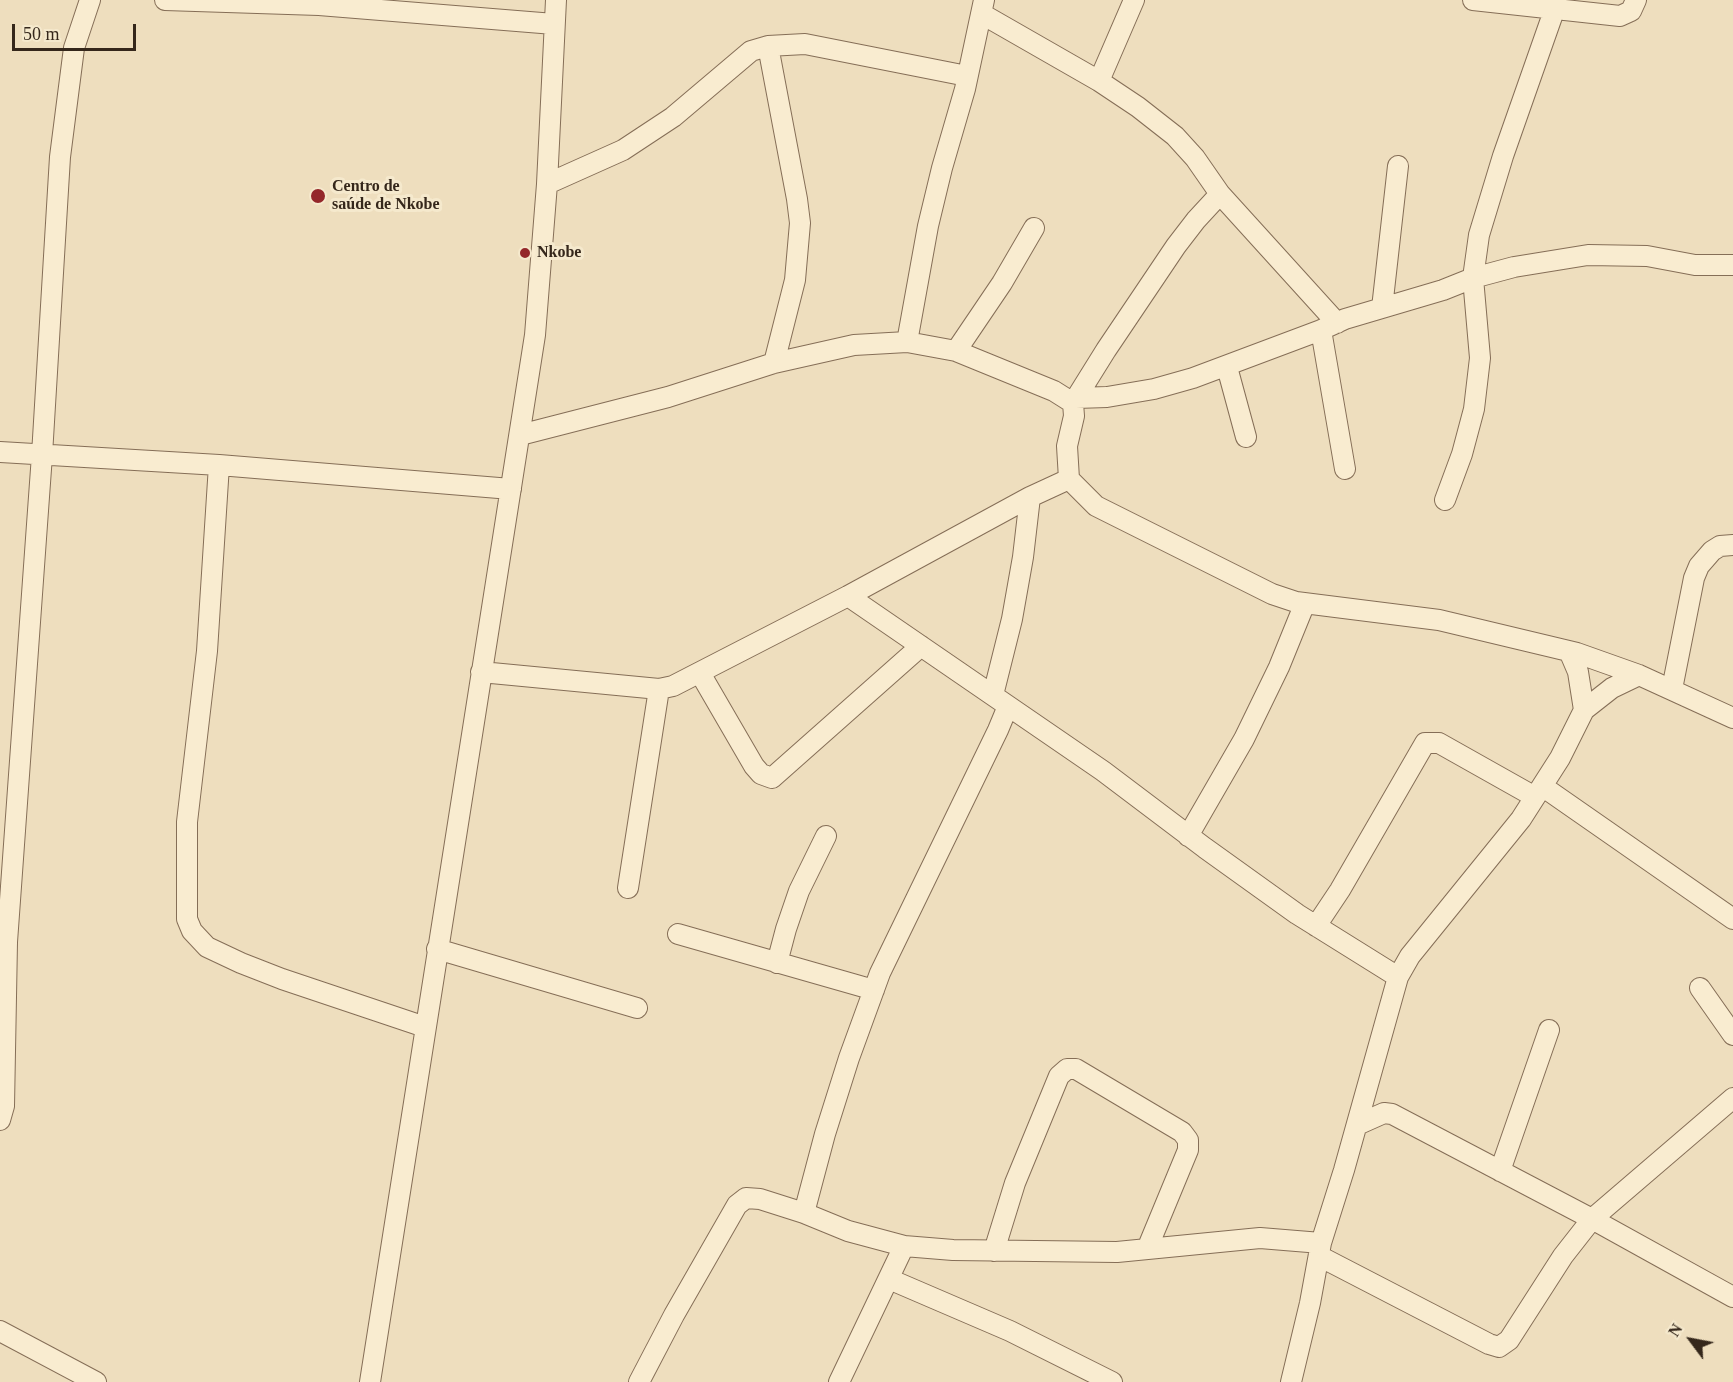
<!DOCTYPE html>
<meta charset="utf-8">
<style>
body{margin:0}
#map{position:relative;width:1733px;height:1382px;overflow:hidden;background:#eedebe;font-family:Georgia,serif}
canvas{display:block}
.north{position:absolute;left:1661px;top:1310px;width:60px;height:60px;-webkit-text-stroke:4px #f5e9cd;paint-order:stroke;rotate:302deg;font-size:16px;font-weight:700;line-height:24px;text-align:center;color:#35271b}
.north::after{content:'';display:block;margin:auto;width:21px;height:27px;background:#35271b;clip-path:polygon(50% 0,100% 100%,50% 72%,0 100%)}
.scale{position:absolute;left:12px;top:24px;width:124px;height:27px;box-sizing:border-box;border:3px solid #35271b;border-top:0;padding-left:8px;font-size:18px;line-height:21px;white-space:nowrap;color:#35271b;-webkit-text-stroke:4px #f5e9cd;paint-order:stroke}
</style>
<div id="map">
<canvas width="1733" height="1382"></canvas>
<div class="north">N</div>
<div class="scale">50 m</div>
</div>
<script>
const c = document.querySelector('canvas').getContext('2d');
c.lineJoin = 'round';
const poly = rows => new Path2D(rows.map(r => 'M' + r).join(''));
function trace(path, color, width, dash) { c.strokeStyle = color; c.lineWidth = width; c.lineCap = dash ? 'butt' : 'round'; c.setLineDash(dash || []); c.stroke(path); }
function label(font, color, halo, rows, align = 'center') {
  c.font = font + ' Georgia,serif'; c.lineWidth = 6; c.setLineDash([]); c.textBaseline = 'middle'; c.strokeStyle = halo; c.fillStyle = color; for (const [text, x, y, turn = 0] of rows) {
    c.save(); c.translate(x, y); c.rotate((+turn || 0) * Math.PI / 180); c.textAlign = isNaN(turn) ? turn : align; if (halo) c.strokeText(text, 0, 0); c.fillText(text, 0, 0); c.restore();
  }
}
const minor = poly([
 [165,0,319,5,554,24],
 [1473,0,1620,16,1631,11,1636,0],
 [982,14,1099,81,1138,107,1175,136,1195,158,1220,194,1337,323],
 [768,46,797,199,800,223,795,280,774,363],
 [1099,81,1134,0],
 [547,184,623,150,673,117,751,51,768,46,805,44,967,76],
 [1382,308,1398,166],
 [1321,330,1345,469],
 [907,342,928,226,942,168,965,89,984,0],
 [956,351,1002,283,1034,228],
 [1227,367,1246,437],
 [1076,398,1107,397,1154,389,1193,378,1321,330,1345,319,1443,290,1473,278,1514,267,1588,255,1647,256,1695,265,1733,265],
 [1073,403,1106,350,1176,246,1196,220,1220,194],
 [520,435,668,397,774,363,854,345,907,342,956,351,1054,391,1073,403,1074,416,1067,446,1069,479,1096,506,1272,594,1296,602,1439,620,1577,653,1639,675,1733,718],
 [0,452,219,465,511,489],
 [219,465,207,651,187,822,187,919,192,931,207,947,241,963,282,979,425,1027],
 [1445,500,1462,454,1474,409,1480,358,1473,278,1479,235,1503,156,1555,8],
 [848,596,1103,771,1205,848,1297,914,1398,977],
 [1569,651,1578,672,1584,710],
 [481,672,659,689,673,686,848,596,1030,497,1069,479],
 [700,673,754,766,761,774,772,778,921,646],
 [1672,689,1694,578,1699,566,1712,551,1720,546,1733,545],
 [993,695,1012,619,1023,557,1030,497],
 [1542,786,1733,919],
 [1188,836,1244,739,1279,667,1305,603],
 [628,888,659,689],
 [1316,926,1340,890,1425,743,1439,743,1535,797],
 [678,934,874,990],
 [437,949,637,1008],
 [777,963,786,929,799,891,826,836],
 [1700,988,1733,1035],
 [0,1120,4,1106,7,942,42,455,60,157,74,48,90,0],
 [1357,1125,1384,1113,1392,1114,1592,1219,1733,1297],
 [1500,1171,1549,1030],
 [804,1213,825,1134,849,1058,880,973,998,730,1008,706],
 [994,1251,1015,1183,1059,1076,1067,1069,1076,1069,1182,1132,1188,1140,1188,1150,1147,1249],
 [1319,1256,1489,1344,1499,1347,1509,1340,1563,1256,1592,1219,1733,1098],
 [889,1279,1010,1331,1112,1382],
 [0,1331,96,1382],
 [370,1382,535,335,547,184,556,0],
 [639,1382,674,1315,737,1205,746,1198,760,1199,804,1213,848,1231,904,1246,953,1250,1117,1252,1260,1238,1321,1243],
 [839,1382,904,1246],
 [1291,1382,1310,1303,1321,1243,1344,1170,1398,977,1410,956,1521,819,1560,758,1584,710,1612,688,1639,675]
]);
trace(minor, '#856e57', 22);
trace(minor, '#f9ecd0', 20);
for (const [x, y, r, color] of [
 [318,196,8,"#94272a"],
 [525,253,6,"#94272a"]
]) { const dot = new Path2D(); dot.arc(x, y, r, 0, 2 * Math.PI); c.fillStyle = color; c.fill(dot); trace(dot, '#f5e9cd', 2); }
label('bold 16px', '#35271b', '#f5e9cd', [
 ["Centro de",332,187],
 ["saúde de Nkobe",332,205],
 ["Nkobe",537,253]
], 'left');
</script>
